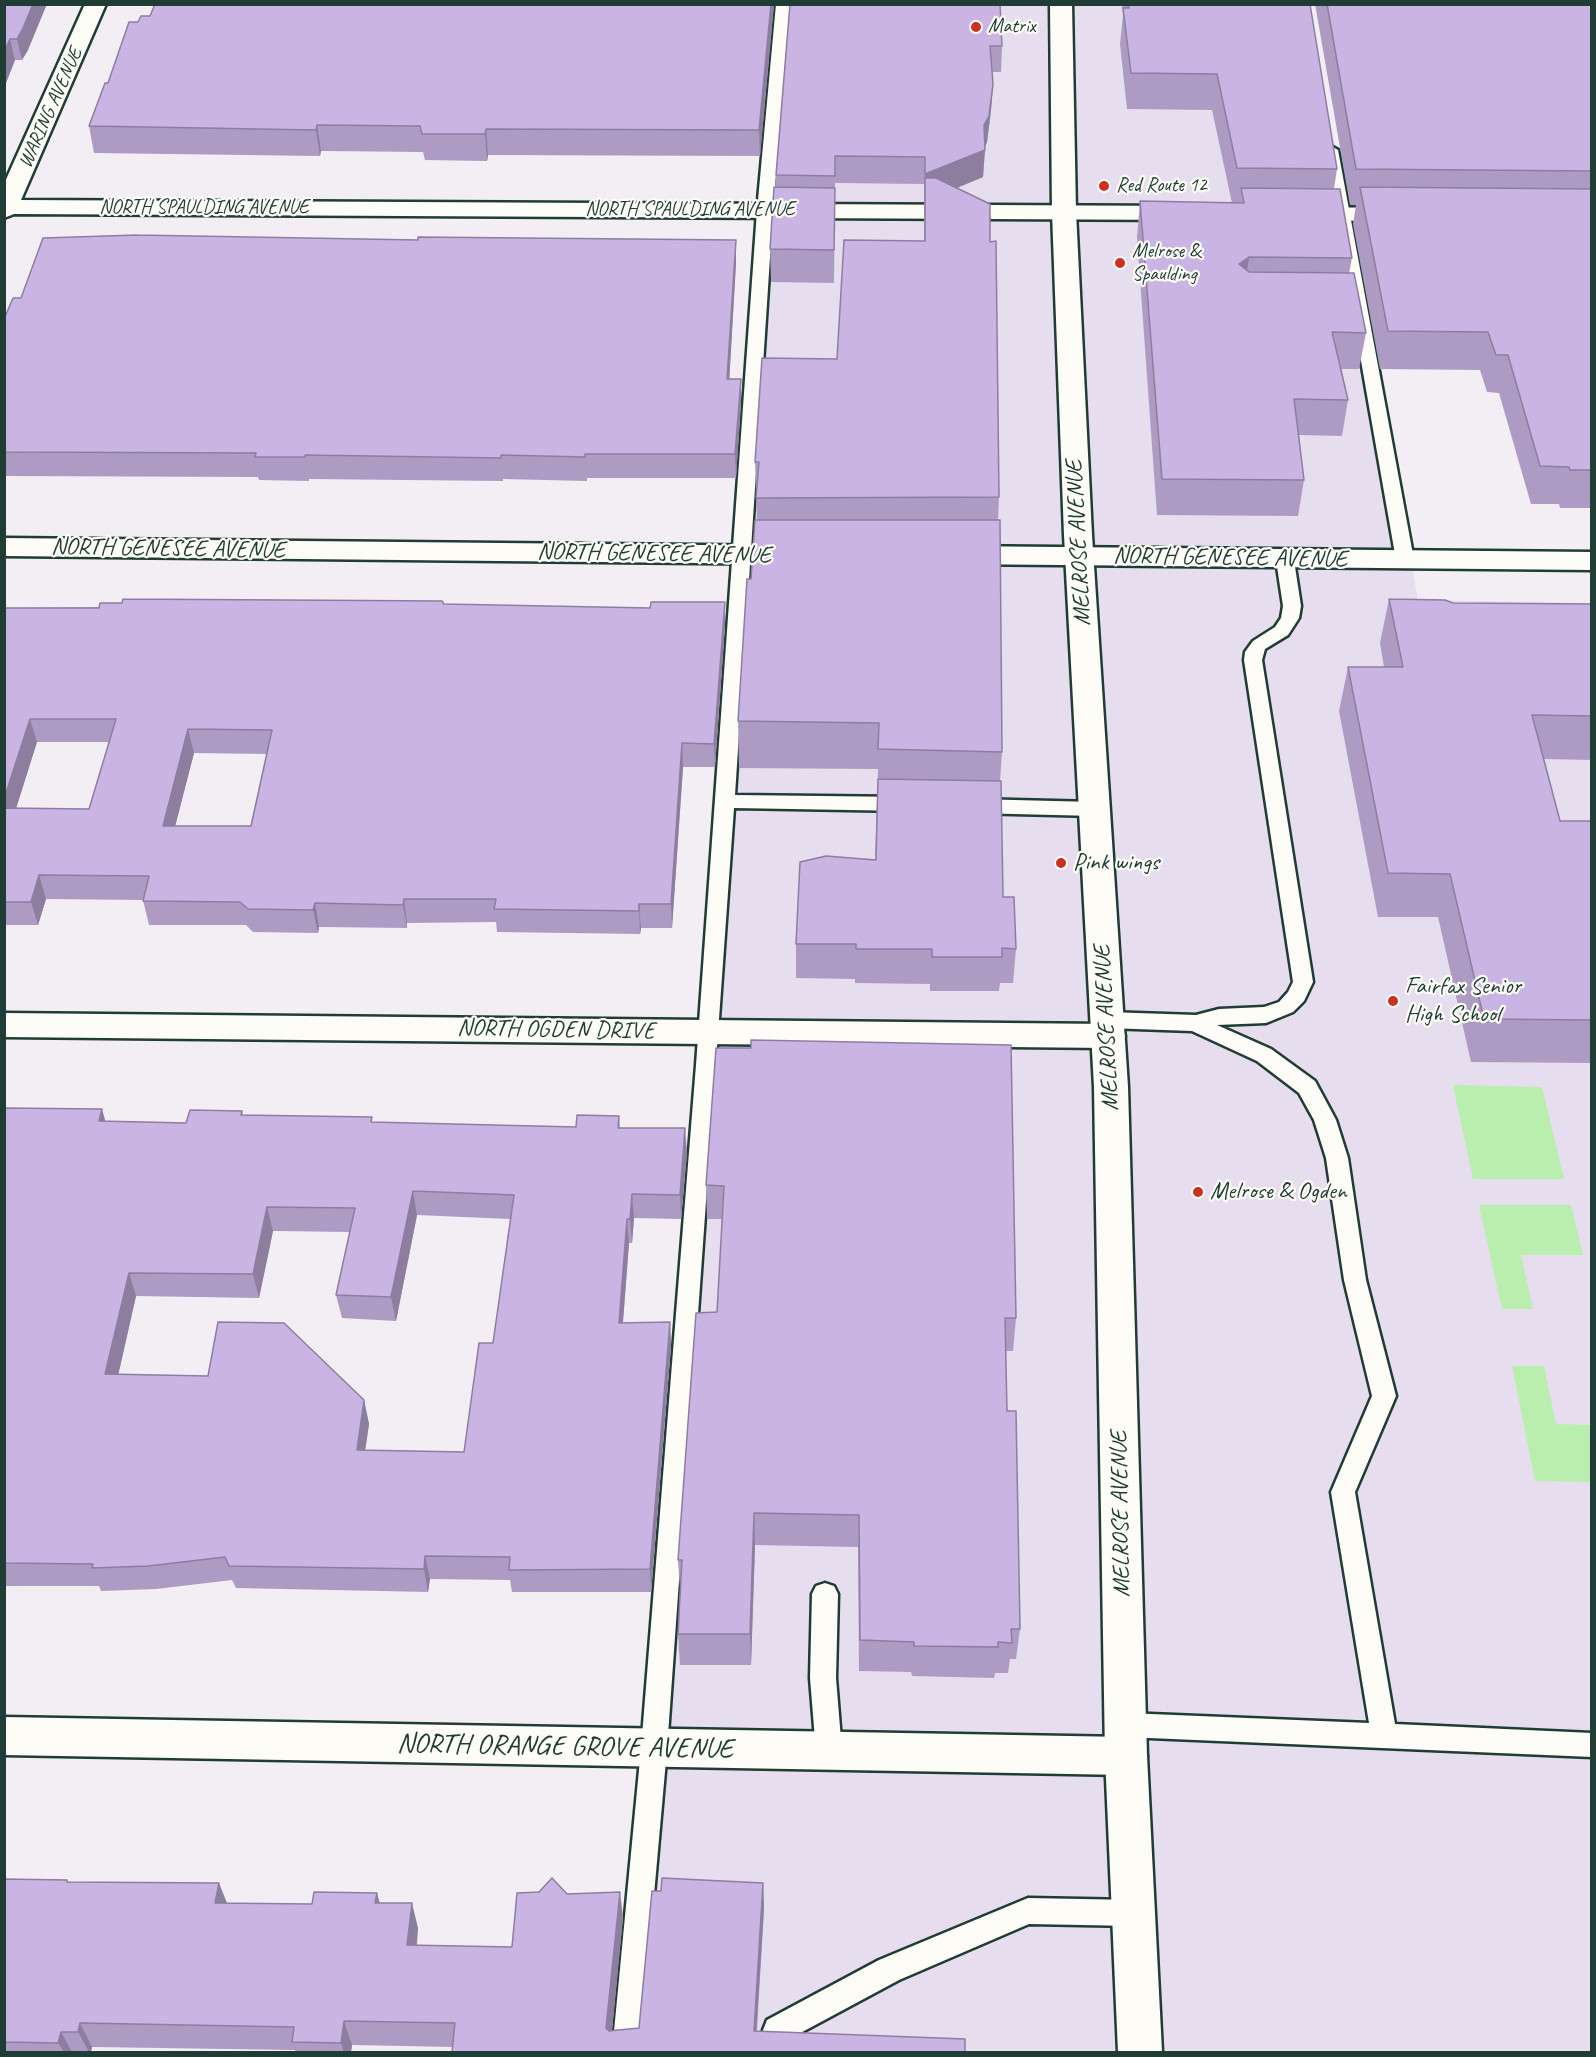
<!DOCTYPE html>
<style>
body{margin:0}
#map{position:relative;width:1596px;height:2057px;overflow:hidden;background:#f3eef3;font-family:Caveat,sans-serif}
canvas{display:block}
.frame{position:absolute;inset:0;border:6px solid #1f3d34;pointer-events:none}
</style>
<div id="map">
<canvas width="1596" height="2057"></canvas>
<div class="frame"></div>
</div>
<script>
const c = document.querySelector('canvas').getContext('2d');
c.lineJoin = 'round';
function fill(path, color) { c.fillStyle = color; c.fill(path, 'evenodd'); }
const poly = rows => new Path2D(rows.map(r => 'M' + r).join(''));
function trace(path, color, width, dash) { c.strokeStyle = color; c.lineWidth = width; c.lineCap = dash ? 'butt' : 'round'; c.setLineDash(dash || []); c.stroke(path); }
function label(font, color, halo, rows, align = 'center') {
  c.font = font + ' Caveat,sans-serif'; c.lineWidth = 4.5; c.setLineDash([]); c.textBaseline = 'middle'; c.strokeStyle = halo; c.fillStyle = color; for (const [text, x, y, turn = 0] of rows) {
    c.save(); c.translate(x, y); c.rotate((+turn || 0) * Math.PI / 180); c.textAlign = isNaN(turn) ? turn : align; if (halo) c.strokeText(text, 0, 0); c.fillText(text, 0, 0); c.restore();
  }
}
fill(poly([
 [773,5,1309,5,1418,600,1591,603,1591,2052,629,2052]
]), '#e6ddee');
fill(poly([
 [1453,1085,1542,1087,1564,1179,1473,1179],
 [1479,1205,1571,1205,1583,1255,1521,1255,1533,1309,1502,1309],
 [1512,1366,1544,1366,1556,1424,1591,1425,1591,1482,1535,1481]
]), '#baeeaf');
const lane = poly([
 [776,4,790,4,773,211,735,795,906,797,913,799,916,804,913,809,906,811,734,808,667,1749,640,2052,612,2052,641,1749,696,1065,757,211,776,4],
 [1331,146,1338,150,1414,560,1405,565,1396,560,1324,150,1331,146],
 [1285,555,1294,560,1301,606,1299,618,1288,635,1265,649,1262,660,1313,982,1304,1001,1293,1012,1266,1023,1217,1025,1271,1049,1315,1081,1336,1120,1348,1158,1366,1280,1396,1396,1355,1492,1395,1724,1592,1733,1592,1757,1126,1737,1117,1733,1113,1725,1117,1717,1126,1713,1369,1723,1331,1492,1372,1396,1344,1280,1326,1158,1314,1120,1299,1093,1257,1061,1192,1031,1107,1028,1100,1025,1097,1020,1100,1015,1107,1012,1196,1015,1219,1009,1264,1007,1279,1002,1288,992,1293,982,1244,660,1245,652,1253,641,1275,627,1281,618,1283,606,1276,560,1285,555],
 [973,799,1095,802,1102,804,1105,809,1102,814,1095,816,973,813,966,811,963,806,966,801,973,799],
 [825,1583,834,1586,838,1594,836,1678,842,1752,838,1761,829,1764,820,1761,816,1752,810,1678,812,1594,816,1586,825,1583],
 [1028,1898,1134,1900,1144,1904,1148,1913,1144,1922,1134,1926,1029,1924,899,1980,791,2038,790,2052,762,2052,763,2030,767,2020,879,1960,1028,1898]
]);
const street = poly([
 [85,4,106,4,21,200,1185,206,1193,208,1197,213,1193,218,1185,220,14,214,4,218,4,184,85,4],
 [1299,207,1401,208,1409,210,1413,215,1409,220,1401,222,1291,219,1287,214,1291,209,1299,207],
 [4,538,798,546,808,549,812,555,808,561,798,564,4,556,4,538],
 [954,546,1592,552,1592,570,954,564,944,561,940,555,944,549,954,546],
 [4,1013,1108,1024,1120,1027,1125,1036,1120,1045,1108,1048,4,1037,4,1013],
 [4,1717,1126,1737,1141,1742,1147,1756,1141,1770,1126,1775,4,1755,4,1717]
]);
const secondary = poly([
 [1050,4,1072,4,1076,212,1092,535,1128,1087,1147,1756,1162,2052,1118,2052,1105,1756,1094,1087,1064,535,1052,212,1050,4]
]);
trace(lane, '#1f3d34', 5);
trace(street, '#1f3d34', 5);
trace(secondary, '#1f3d34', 5);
fill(lane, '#fdfcf7');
fill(street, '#fdfcf7');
fill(secondary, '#fdfcf7');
fill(poly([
 [4,4,28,50,22,60,15,60,4,88],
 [155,4,774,4,760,156,488,155,487,161,425,160,423,152,321,151,320,156,94,153,89,126,108,83,138,22,150,16],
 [790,4,1002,46,1001,72,992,72,993,84,991,110,987,142,985,147,983,177,957,188,990,242,999,497,998,520,1002,752,1000,781,1003,897,1016,949,1013,983,1000,983,999,991,930,991,930,984,855,983,855,979,796,978,796,944,875,860,878,769,739,768,738,721,757,520,755,462,837,359,924,241,924,184,835,183,834,283,771,282,770,249],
 [1122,4,1310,4,1337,169,1334,189,1352,258,1349,273,1366,333,1359,369,1341,369,1348,400,1342,436,1299,435,1304,480,1298,516,1157,515,1137,237,1140,201,1232,203,1212,110,1127,109,1120,44,1123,15],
 [1315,4,1592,4,1592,508,1560,508,1559,504,1531,504,1499,393,1487,392,1480,370,1380,369,1353,224,1356,205,1350,205],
 [418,240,736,240,736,263,729,379,741,379,741,403,736,478,587,478,587,481,503,479,503,481,309,479,309,481,259,480,258,477,4,476,4,319,21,298],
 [1389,599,1453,603,1592,604,1592,760,1544,759,1560,821,1592,821,1592,1063,1471,1062,1438,917,1378,917,1339,711,1348,667,1384,667,1380,643],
 [444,604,725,625,715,767,683,767,672,928,641,928,640,934,497,932,496,922,407,923,407,928,319,927,318,933,253,932,246,925,149,925,143,900,46,899,38,925,4,925,4,608],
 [37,742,109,742,89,809,16,808],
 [194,753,267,754,251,826,175,826],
 [716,1048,1016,1318,1013,1351,1006,1351,1007,1411,1020,1629,1016,1659,1010,1659,1008,1673,995,1673,994,1678,912,1676,911,1672,859,1671,858,1547,755,1545,751,1665,680,1665,678,1634,680,1589,678,1560,717,1312,722,1219,707,1219,706,1185],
 [4,1108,105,1121,186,1123,242,1111,243,1115,372,1122,576,1127,619,1116,620,1128,687,1153,681,1219,634,1218,632,1243,629,1243,623,1323,670,1322,671,1346,651,1592,512,1592,510,1580,430,1579,428,1592,236,1588,232,1580,156,1589,101,1591,99,1586,4,1586],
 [417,1215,510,1219,493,1343,464,1452,365,1450,369,1424,364,1400,118,1375,136,1296,259,1298,273,1231,350,1232,336,1295,342,1318,396,1321],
 [4,1879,67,1880,68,1882,227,1903,312,1904,377,1893,379,1903,418,1928,417,1945,512,1947,567,1894,623,1917,612,2030,639,2028,763,1883,764,1908,757,2031,453,2047,352,2045,351,2052,296,2052,295,2050,92,2047,91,2052,4,2052]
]), '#ad9bc4');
fill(poly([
 [33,4,47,4,28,50,22,60,17,39],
 [771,4,774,4,760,156,759,130],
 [10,39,15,60,4,88,4,52],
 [993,84,991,110,987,142,983,151,985,150,983,177,925,201,925,178,924,201,925,174],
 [317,125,321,151,320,156,316,130],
 [486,129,488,155,487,161,485,134],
 [736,240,736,263,728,403,727,379],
 [1249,257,1244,293,1239,264],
 [741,379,741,403,736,478,735,454],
 [725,602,725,625,715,767,714,744],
 [30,719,37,742,9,831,4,817,4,799],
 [188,729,194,753,169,850,163,826],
 [682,743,683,767,672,928,671,904],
 [39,875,46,899,38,925,31,902],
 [404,899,407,923,407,928,403,905],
 [315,903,319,927,318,933,313,910],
 [639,904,641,928,640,934,639,911],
 [102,1109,109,1134,99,1121],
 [685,1128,687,1153,681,1219,680,1195],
 [413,1191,417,1215,396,1321,391,1297],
 [632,1194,634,1218,632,1243,630,1219],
 [267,1207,273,1231,259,1298,253,1274],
 [627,1219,629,1243,621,1346,619,1323],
 [129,1273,136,1296,113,1398,105,1374],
 [670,1322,671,1346,651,1592,650,1569],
 [364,1400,369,1424,362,1473,357,1450],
 [754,1513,755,1545,751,1665,750,1634],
 [425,1556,430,1579,428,1592,424,1569],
 [219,1883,229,1908,215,1903],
 [763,1883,764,1908,755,2052,754,2031],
 [620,1892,623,1917,610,2052,606,2028],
 [377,1893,384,1918,375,1903],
 [412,1903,418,1928,414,1969,407,1945],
 [344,2021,352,2045,351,2052,344,2052,341,2043],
 [80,2023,92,2047,91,2052,89,2052,78,2032],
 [61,2032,72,2052,64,2052,58,2043]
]), '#8d7ea0');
const building = poly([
 [4,4,33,4,23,28,17,39,10,39,4,52,4,4],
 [155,4,771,4,759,130,486,129,485,134,422,134,420,126,317,125,316,130,89,126,105,83,108,83,129,22,138,22,141,16,150,16,155,4],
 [790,4,1000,4,1002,46,990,46,993,84,989,116,984,125,985,150,925,174,925,157,835,156,835,176,776,175,790,4],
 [1128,4,1310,4,1337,169,1237,168,1217,74,1131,73,1123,8,1129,8,1128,4],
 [1327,4,1592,4,1592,171,1356,169,1327,4],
 [925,178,936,178,990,204,990,242,996,241,999,497,756,498,759,462,755,462,762,358,837,359,844,240,925,241,925,178],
 [774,187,835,188,834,250,770,249,774,187],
 [1360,187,1592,189,1592,470,1570,470,1569,467,1540,466,1508,355,1496,355,1488,332,1388,331,1360,187],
 [1241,188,1340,189,1352,258,1249,257,1239,264,1249,272,1354,273,1366,333,1332,332,1348,400,1294,399,1304,480,1162,479,1140,201,1244,203,1241,188],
 [137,235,418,240,418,237,736,240,727,379,741,379,735,454,585,454,585,457,501,455,501,458,305,455,305,457,255,457,256,453,4,452,4,319,13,298,21,298,43,238,137,235],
 [755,520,1000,520,1002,752,878,749,879,723,738,721,747,579,751,579,755,520],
 [123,599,442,601,444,604,650,608,651,602,725,602,714,744,682,743,671,904,639,904,639,911,494,909,496,899,404,899,403,905,315,903,313,910,248,909,240,902,143,901,149,876,39,875,31,902,4,902,4,808,89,809,116,719,30,719,4,799,4,608,99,608,100,603,122,603,123,599],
 [188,729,272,730,251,826,163,826,188,729],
 [1389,599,1445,600,1453,603,1592,604,1592,716,1532,715,1560,821,1592,821,1592,1020,1484,1019,1450,874,1388,873,1348,667,1403,667,1389,599],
 [878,779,1001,781,1003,897,1014,897,1016,949,1002,948,1002,957,932,957,932,949,856,949,856,944,796,944,800,862,826,856,876,860,878,779],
 [751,1040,1011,1045,1016,1318,1005,1318,1007,1411,1016,1411,1020,1629,1011,1629,1012,1643,998,1642,998,1647,914,1646,914,1642,860,1640,859,1515,754,1513,750,1634,678,1634,682,1560,678,1560,696,1313,717,1312,724,1186,706,1185,716,1048,751,1048,751,1040],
 [4,1108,102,1109,99,1121,186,1123,190,1110,242,1111,241,1115,372,1117,371,1122,576,1127,577,1115,619,1116,618,1128,685,1128,680,1195,632,1194,630,1219,627,1219,619,1323,670,1322,650,1569,509,1570,510,1557,425,1556,424,1569,229,1566,225,1557,148,1566,92,1568,93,1564,4,1563,4,1108],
 [413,1191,514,1195,493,1343,479,1343,464,1452,357,1450,364,1400,284,1323,218,1322,208,1376,105,1374,129,1273,253,1274,267,1207,355,1208,336,1295,391,1297,413,1191],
 [552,1878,567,1894,620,1892,606,2028,609,2031,639,2028,652,1891,661,1891,662,1878,763,1883,754,2031,965,2039,965,2052,452,2052,455,2023,344,2021,341,2043,292,2042,294,2027,80,2023,78,2032,61,2032,58,2043,4,2042,4,1879,67,1880,67,1882,219,1883,215,1903,312,1904,314,1892,377,1893,375,1903,412,1903,407,1945,512,1947,517,1893,539,1892,552,1878]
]);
fill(building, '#c9b4e4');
trace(building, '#8d7ea0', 1.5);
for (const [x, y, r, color] of [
 [976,27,6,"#c8321e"],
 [1104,186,6,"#c8321e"],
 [1120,263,6,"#c8321e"],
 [1061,863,6,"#c8321e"],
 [1393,1001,6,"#c8321e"],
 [1198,1192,6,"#c8321e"]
]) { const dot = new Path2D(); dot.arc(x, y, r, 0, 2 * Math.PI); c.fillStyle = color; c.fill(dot); trace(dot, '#fdfcf7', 2); }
label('20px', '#1f3d34', '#fdfcf7', [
 ["Matrix",988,27],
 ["Red Route 12",1116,186],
 ["Melrose &",1132,252],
 ["Spaulding",1132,275]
], 'left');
label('20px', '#1f3d34', '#fdfcf7', [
 ["WARING AVENUE",51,108,-66],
 ["NORTH SPAULDING AVENUE",204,208],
 ["NORTH SPAULDING AVENUE",690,210]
]);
label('24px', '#1f3d34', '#fdfcf7', [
 ["MELROSE AVENUE",1079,543,-93],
 ["NORTH GENESEE AVENUE",168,549,1],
 ["NORTH GENESEE AVENUE",654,554,1],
 ["NORTH GENESEE AVENUE",1230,558,1],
 ["MELROSE AVENUE",1107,1028,-93],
 ["NORTH OGDEN DRIVE",556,1030,1],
 ["MELROSE AVENUE",1121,1514,-91]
]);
label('24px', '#1f3d34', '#fdfcf7', [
 ["Pink wings",1073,863],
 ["Fairfax Senior",1405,987],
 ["High School",1405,1015],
 ["Melrose & Ogden",1210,1192]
], 'left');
label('28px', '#1f3d34', '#fdfcf7', [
 ["NORTH ORANGE GROVE AVENUE",565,1747,1]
]);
</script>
